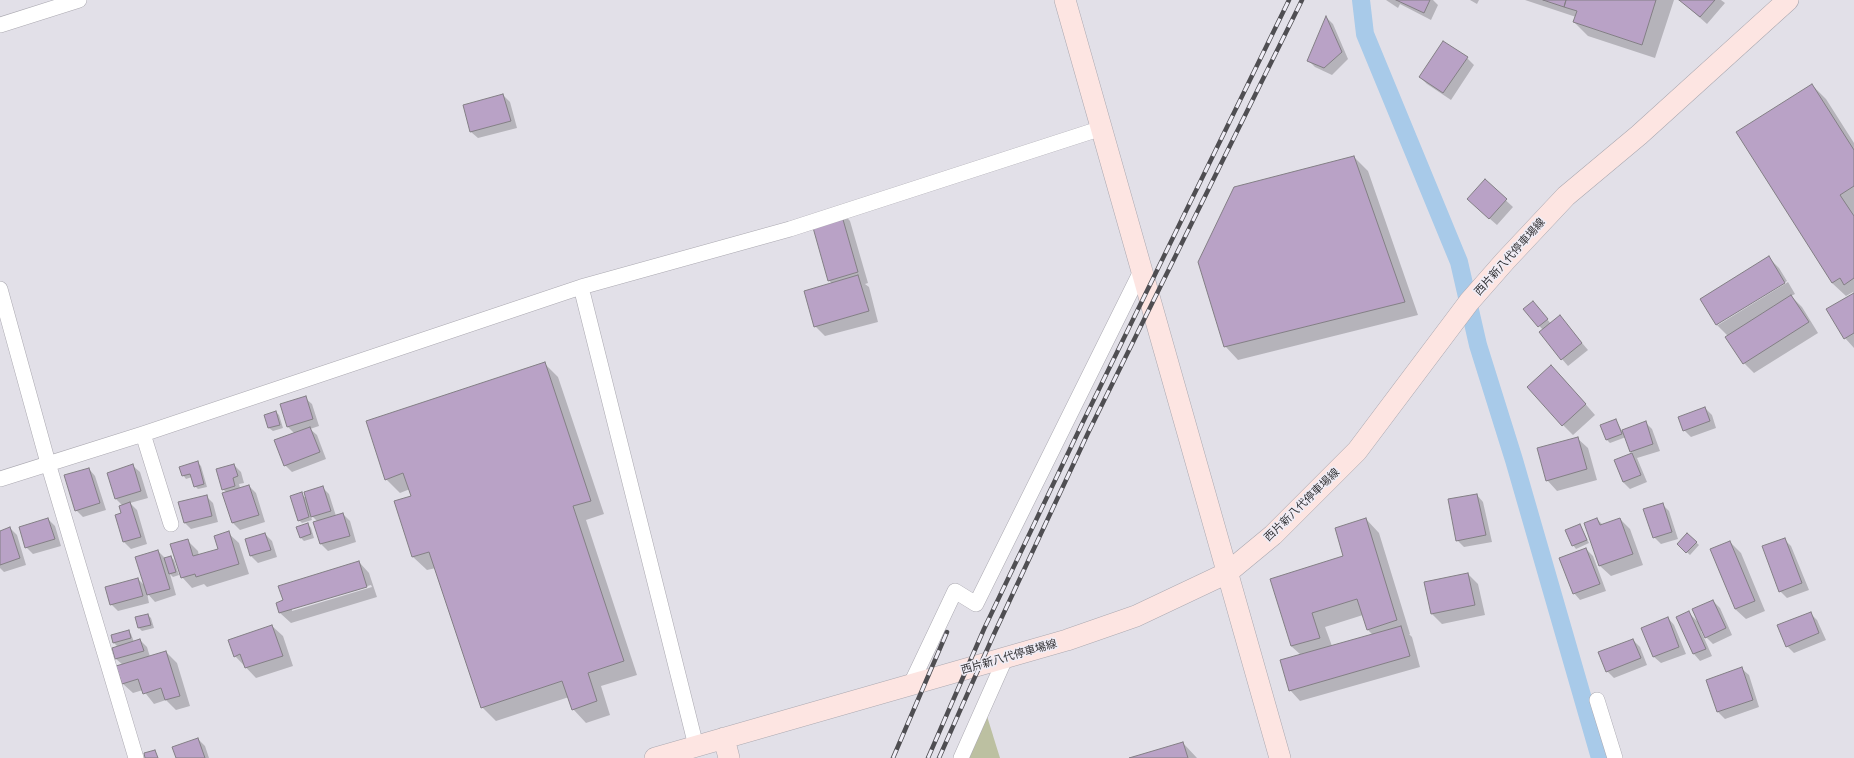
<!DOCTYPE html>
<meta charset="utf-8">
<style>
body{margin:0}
canvas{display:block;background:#e2e0e8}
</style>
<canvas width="1854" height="758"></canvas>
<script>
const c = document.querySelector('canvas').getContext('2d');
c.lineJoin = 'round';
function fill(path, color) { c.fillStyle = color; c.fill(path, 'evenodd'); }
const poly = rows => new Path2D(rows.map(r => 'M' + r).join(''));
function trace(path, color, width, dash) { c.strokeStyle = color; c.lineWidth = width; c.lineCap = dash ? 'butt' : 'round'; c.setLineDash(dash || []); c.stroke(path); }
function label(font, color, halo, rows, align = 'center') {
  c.font = font + ' Rubik,"Noto Sans JP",sans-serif'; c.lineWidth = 3; c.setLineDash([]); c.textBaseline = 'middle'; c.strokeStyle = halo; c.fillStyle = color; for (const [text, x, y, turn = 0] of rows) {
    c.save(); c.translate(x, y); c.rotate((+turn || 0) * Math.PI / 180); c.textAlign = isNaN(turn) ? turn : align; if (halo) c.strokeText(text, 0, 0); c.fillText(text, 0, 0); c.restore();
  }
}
fill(poly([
 [986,713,1000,758,965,758]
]), '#bcc0a1');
fill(poly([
 [1386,0,1433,0,1438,5,1431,20,1400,4,1398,8],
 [1470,0,1479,0,1477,4],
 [1525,0,1674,0,1655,58,1588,36,1574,22,1576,17],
 [1680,0,1721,0,1725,3,1707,24],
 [1327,18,1333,24,1348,59,1332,75,1315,67,1308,60],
 [1467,58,1474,65,1451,100,1427,84,1420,77],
 [1812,85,1826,99,1854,143,1854,293,1853,292,1846,296,1832,283,1737,132],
 [503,95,510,102,517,128,478,138,471,132],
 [1354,157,1368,171,1418,315,1238,360,1225,346],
 [1485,181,1513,207,1497,225,1475,206],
 [840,210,850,221,868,283,865,284,869,287,878,322,825,336,815,326,832,284,829,280],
 [1768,257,1779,268,1787,281,1718,323,1718,325,1788,282,1795,294,1791,296,1802,307,1818,333,1754,373,1744,363,1728,336,1717,325,1701,299],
 [1854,294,1854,348,1845,338],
 [1536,305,1551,324,1560,317,1588,350,1568,366,1562,359,1543,330,1524,309],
 [544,363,558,377,604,514,586,520,637,675,601,686,610,715,586,723,573,709,569,697,496,721,482,707,436,568,427,570,413,557,395,502,412,497,410,489,400,493,386,479],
 [1562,377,1595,415,1573,435,1563,425],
 [305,398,312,404,319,426,310,429,317,435,326,459,292,472,285,465,295,434,287,426],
 [1705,408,1712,415,1716,428,1691,437,1684,430],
 [276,412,279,415,283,428,273,431,269,428,266,415],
 [1616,420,1622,431,1645,422,1652,429,1660,451,1637,458,1647,482,1630,489,1623,482,1615,461,1633,453,1626,437,1610,443,1607,440,1602,425],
 [1577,438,1588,448,1597,480,1557,491,1547,480],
 [198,463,201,466,207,487,198,489,195,486,192,477,186,479,183,475],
 [234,465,241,472,244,483,239,484,240,488,249,486,256,493,265,522,240,530,233,523,224,494,227,493,223,489],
 [133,466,140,472,148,498,130,503,137,510,147,544,131,549,124,542,116,516,123,514,123,506,116,499],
 [89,469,95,476,106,510,83,517,76,510],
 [322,487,329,494,336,516,343,514,350,521,356,542,328,551,321,544,315,523,318,522,310,514,312,520,302,523,299,520,301,494,307,499],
 [1477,495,1483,502,1492,542,1464,547,1457,540],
 [206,496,213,503,218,522,191,529,184,522],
 [1662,504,1669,511,1678,539,1661,544,1654,537],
 [48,519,55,526,61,546,33,554,26,547],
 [1366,519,1379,533,1410,634,1409,634,1412,637,1420,667,1300,701,1290,690,1301,655,1291,646],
 [1363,615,1367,629,1373,635,1332,646,1325,627],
 [1597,519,1603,525,1620,519,1630,529,1643,565,1611,576,1600,566,1585,524],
 [308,524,311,528,314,538,304,541,301,538],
 [1580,525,1589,543,1576,549,1573,545],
 [10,528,17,535,26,565,4,572,0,568,0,532],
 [228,533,239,543,249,574,207,587,204,584,192,588,182,577,187,540,198,551,199,556,219,549],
 [265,534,272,541,277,557,258,563,251,556,246,540],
 [1687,534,1699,545,1690,555,1678,544],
 [1784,539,1791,546,1809,590,1787,598,1780,591],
 [1730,542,1741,553,1765,611,1746,619,1735,609],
 [1586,549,1593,556,1606,591,1580,600,1574,593],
 [158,551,165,558,171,557,174,560,179,575,173,577,170,574,176,595,155,602,147,593,149,603,118,611,111,604,138,579,146,587],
 [359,562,369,573,377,597,291,623,280,613,277,603],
 [371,585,372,587,292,611,292,608],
 [1468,574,1478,584,1485,615,1442,624,1432,614],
 [1713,601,1720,608,1732,635,1713,644,1706,637,1703,630,1701,631,1712,656,1700,661,1694,654,1677,618,1689,613,1699,623],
 [1810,613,1817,620,1826,640,1794,653,1787,646],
 [148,615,151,618,154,628,142,631,139,628,136,617],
 [1668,618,1674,625,1686,654,1661,663,1654,657],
 [272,626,283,636,293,666,256,678,235,656],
 [128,631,131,634,134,642,140,640,147,647,150,657,166,652,177,663,190,706,176,710,166,700,154,704,143,690,133,693,122,683,123,665,116,659,118,647,114,643,113,636],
 [1633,640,1640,647,1647,665,1614,678,1607,671],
 [1742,669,1749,675,1759,707,1725,719,1718,712],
 [198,739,205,746,209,758,177,758],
 [1183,743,1197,758,1132,758]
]), '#0003');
trace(poly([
 [1361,0,1365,34,1459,262,1478,345,1514,460,1600,758]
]), '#a8cae9', 18);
const building = poly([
 [1396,0,1430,0,1424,13,1396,0],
 [1543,0,1566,0,1564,7,1543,0],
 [1566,0,1656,0,1642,45,1573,22,1577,11,1564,7,1566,0],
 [1679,0,1715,0,1700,17,1679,0],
 [1326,16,1342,52,1324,68,1307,61,1326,16],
 [1443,41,1468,57,1443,93,1419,77,1443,41],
 [1812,84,1854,150,1854,186,1840,195,1854,216,1854,278,1844,285,1840,278,1832,283,1736,132,1812,84],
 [503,94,511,121,470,132,463,105,503,94],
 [1354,156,1405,302,1224,347,1198,262,1234,187,1354,156],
 [1485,179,1507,199,1489,219,1467,199,1485,179],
 [840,209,858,272,828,281,810,217,840,209],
 [1769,256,1785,283,1716,325,1700,299,1769,256],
 [858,275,869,311,814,327,804,291,858,275],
 [1854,293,1854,333,1844,339,1826,309,1854,293],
 [1791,295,1809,322,1743,364,1725,337,1791,295],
 [1533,301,1548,319,1538,327,1523,309,1533,301],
 [1560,315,1582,343,1561,360,1539,332,1560,315],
 [545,362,591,501,573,506,624,661,588,673,597,701,572,710,562,681,481,708,429,552,412,557,394,501,411,496,403,473,385,480,366,421,545,362],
 [1551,365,1586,404,1562,426,1527,387,1551,365],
 [306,396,313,419,287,427,280,404,306,396],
 [1705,407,1710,421,1683,431,1678,417,1705,407],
 [276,411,280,425,268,428,264,415,276,411],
 [1616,419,1622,434,1606,440,1600,425,1616,419],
 [1646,421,1653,444,1630,452,1622,430,1646,421],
 [310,427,320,452,284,466,274,440,310,427],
 [1578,437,1587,469,1546,481,1537,448,1578,437],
 [1632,453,1641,475,1623,482,1614,460,1632,453],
 [198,461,204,484,194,487,190,474,182,476,179,467,198,461],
 [133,464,141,491,115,499,107,473,133,464],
 [234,464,238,476,233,478,235,486,222,490,216,469,234,464],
 [89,468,100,503,75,511,64,475,89,468],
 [249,485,259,515,232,523,222,493,249,485],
 [323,486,331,511,311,517,304,492,323,486],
 [302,492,309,517,298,521,290,496,302,492],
 [1477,494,1486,535,1456,541,1448,499,1477,494],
 [207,495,212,516,184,523,178,502,207,495],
 [130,502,141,537,123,542,115,515,121,513,119,506,130,502],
 [1663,503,1672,532,1653,538,1643,509,1663,503],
 [343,513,350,536,320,544,313,522,343,513],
 [48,518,55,539,25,548,19,527,48,518],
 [1366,518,1397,620,1367,630,1357,599,1312,613,1320,638,1291,646,1270,579,1343,556,1335,528,1366,518],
 [1597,518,1600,525,1620,518,1633,554,1599,566,1584,523,1597,518],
 [308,523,311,534,300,538,296,527,308,523],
 [1580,524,1587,540,1572,546,1565,530,1580,524],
 [10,527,20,558,0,565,0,531,10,527],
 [229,531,239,564,196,577,195,574,181,578,170,544,188,539,193,556,218,549,214,536,229,531],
 [265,533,271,550,250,556,245,539,265,533],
 [1687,533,1697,542,1686,553,1677,544,1687,533],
 [1785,538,1802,583,1779,592,1762,546,1785,538],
 [1730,541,1755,601,1735,609,1710,549,1730,541],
 [1586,548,1600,584,1573,594,1559,558,1586,548],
 [158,550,170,589,147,595,135,557,158,550],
 [171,556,176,572,169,574,164,558,171,556],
 [359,561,367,587,279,613,276,603,283,600,278,586,359,561],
 [1468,573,1475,605,1431,614,1424,582,1468,573],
 [138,578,143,596,110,605,105,587,138,578],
 [1713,600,1726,628,1705,638,1692,609,1713,600],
 [1689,611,1706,649,1693,654,1676,617,1689,611],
 [1811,612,1819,633,1786,647,1777,625,1811,612],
 [148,614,151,625,138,628,135,617,148,614],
 [1668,617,1679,647,1653,657,1641,628,1668,617],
 [272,625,283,656,245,668,240,654,234,657,228,640,272,625],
 [1401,626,1410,656,1289,691,1280,660,1401,626],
 [129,630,131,638,113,643,111,635,129,630],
 [140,639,144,651,115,659,112,648,140,639],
 [1633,639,1641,658,1606,672,1598,652,1633,639],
 [166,651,180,696,165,700,161,688,143,694,138,679,122,684,116,666,166,651],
 [1742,667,1753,700,1717,712,1706,680,1742,667],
 [198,738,205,758,176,758,172,747,198,738],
 [1183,742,1188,758,1129,758,1183,742],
 [155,750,158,758,145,758,144,753,155,750]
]);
fill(building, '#b9a2c6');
trace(building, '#837f85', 1);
const street = poly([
 [0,25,79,0],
 [581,287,696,746],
 [0,289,48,463,136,758],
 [143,434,171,524],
 [0,479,143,434,581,287,790,229,1102,128],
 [910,686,955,591,976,604,1142,269],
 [1597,700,1615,758],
 [961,758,1005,659]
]);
const secondary = poly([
 [1065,0,1280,758],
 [724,738,729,758],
 [655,758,1067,640,1136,616,1227,573,1273,535,1357,451,1469,302,1505,261,1566,196,1639,135,1788,0]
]);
trace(street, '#aba9b1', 16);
trace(secondary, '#aba9b1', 22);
trace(street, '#fff', 15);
trace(secondary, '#fde5e2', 21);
const rail = poly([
 [893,758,947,632],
 [928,758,984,629,1081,426,1289,0],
 [939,758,994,634,1088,433,1302,0]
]);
trace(rail, '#4f4e52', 4.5);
trace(rail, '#efedf6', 3, [9]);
label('11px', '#333235', '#efedf6', [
 ["西片新八代停車場線",1510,257,-48],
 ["西片新八代停車場線",1302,505,-44],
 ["西片新八代停車場線",1009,657,-16]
]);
</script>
